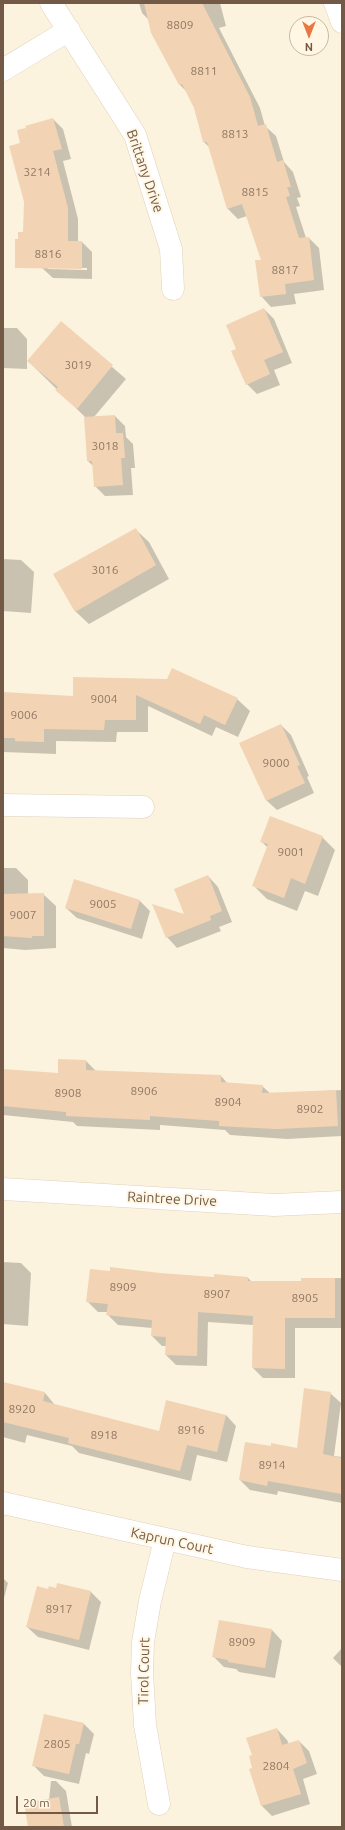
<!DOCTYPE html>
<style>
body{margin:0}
#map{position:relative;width:345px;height:1830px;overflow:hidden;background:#fcf3de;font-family:Ubuntu,sans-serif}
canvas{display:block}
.frame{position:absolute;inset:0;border:4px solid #725a46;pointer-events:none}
.north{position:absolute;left:289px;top:16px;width:40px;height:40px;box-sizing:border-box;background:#fff7e4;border:1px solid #c7b8a5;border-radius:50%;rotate:180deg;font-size:11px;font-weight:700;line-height:16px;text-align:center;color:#725a46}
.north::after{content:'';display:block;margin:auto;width:14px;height:18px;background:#e87741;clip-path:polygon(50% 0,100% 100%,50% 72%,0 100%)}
.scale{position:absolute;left:16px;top:1796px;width:82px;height:18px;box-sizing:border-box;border:2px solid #725a46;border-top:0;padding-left:5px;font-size:12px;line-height:14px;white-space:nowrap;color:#725a46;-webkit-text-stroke:3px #fff7e4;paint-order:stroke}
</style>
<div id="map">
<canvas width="345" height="1830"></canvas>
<div class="frame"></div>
<div class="north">N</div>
<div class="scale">20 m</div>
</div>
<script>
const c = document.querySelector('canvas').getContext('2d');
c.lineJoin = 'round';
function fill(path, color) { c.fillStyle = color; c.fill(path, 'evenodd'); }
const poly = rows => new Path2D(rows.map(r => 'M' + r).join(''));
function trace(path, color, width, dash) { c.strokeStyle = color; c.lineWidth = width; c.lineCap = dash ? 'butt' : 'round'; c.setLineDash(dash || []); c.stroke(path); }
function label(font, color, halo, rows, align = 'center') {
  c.font = font + ' Ubuntu,sans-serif'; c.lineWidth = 4; c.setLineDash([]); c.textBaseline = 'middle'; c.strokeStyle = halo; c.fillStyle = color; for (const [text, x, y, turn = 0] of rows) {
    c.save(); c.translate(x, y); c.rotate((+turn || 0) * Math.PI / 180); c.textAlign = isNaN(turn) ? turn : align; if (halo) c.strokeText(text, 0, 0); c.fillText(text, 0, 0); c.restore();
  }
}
fill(poly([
 [139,3,220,3,226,26,219,28,260,108,265,126,276,136,284,162,293,172,301,197,297,198,300,206,296,207,306,238,309,238,319,248,324,290,294,294,296,304,271,307,261,296,262,260,247,216,238,219,228,209,209,147,204,142,195,108,187,92,179,84,149,20,142,13],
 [53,119,63,129,71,159,63,161,78,219,78,242,82,242,92,252,92,279,53,278,42,268,21,144,27,129],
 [48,267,87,268,87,270,48,269],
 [264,309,274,319,292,363,274,370,280,385,257,394,247,384,238,350],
 [61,323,126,379,94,417,115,416,125,426,126,437,133,444,135,468,131,468,133,495,105,496,95,486,93,466,88,461,85,417,28,361],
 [3,328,17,328,27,339,27,369,3,368],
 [135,529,149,542,169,579,89,624,75,611],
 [3,559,21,560,34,572,31,613,3,611],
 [74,678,237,699,250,711,238,737,216,727,212,736,148,706,148,732,117,732,116,742,56,741,56,754,3,752,3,694,74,697],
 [281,725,291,735,309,776,307,777,314,793,277,810,266,800],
 [322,837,335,850,318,896,305,891,297,911,267,899,253,885,268,848,261,841],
 [3,868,16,868,28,880,28,894,43,894,56,906,56,948,25,950,3,948],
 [208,876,218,887,232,922,219,927,221,931,177,948,167,937,186,916],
 [75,881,140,901,150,911,142,939,77,918,66,908],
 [86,1061,97,1072,221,1076,228,1084,262,1086,271,1094,342,1090,342,1136,287,1139,230,1135,225,1130,160,1125,160,1130,77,1126,73,1122,3,1115,3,1070,59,1074],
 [3,1262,21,1263,31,1273,28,1326,3,1324],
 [159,1274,215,1278,248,1278,252,1282,302,1282,302,1279,342,1278,342,1328,295,1328,295,1378,263,1378,253,1368,253,1325,208,1322,207,1366,176,1365,166,1355,166,1346,162,1346,152,1336,152,1328,118,1325,108,1315,108,1312,98,1312,87,1301],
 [3,1383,45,1393,55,1405,160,1432,226,1415,236,1426,227,1462,197,1455,191,1481,79,1453,72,1446,27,1435,25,1443,3,1437],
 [330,1393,341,1403,334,1456,342,1457,342,1503,278,1491,277,1495,250,1490,240,1480,271,1448,297,1449],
 [3,1578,8,1583,3,1602],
 [57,1589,91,1592,101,1602,89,1650,38,1637,27,1627,48,1590],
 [272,1630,282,1641,275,1678,239,1672,236,1669,224,1667,214,1657],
 [342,1648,342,1667,333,1658],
 [84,1724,94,1734,89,1754,86,1753,79,1784,44,1776,34,1766],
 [277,1729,287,1740,289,1744,299,1741,309,1751,317,1774,303,1779,310,1804,272,1816,262,1806,250,1770,253,1769,253,1756],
 [51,1781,56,1781,66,1791,72,1827,31,1827,49,1800]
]), '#0003');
fill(poly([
 [144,3,202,3,250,97,258,126,266,124,277,162,283,160,291,187,287,187,290,196,286,197,299,238,309,237,314,280,285,284,286,294,260,297,255,260,261,260,242,204,227,209,207,142,203,142,194,108,182,84,179,85,151,33],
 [53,118,62,149,53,151,68,208,68,241,82,241,82,269,15,268,15,239,18,239,18,232,23,232,24,202,9,146,20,143,17,130,26,128,25,126],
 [264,308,283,352,264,360,270,374,246,385,231,351,236,349,226,325],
 [61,321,113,365,77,409,55,390,58,387,27,361],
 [115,415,116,433,123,433,125,458,121,458,123,485,94,487,92,461,87,461,84,417],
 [136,528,156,565,75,612,53,574],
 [172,668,238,698,225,725,204,715,200,724,136,695,136,720,105,720,104,730,44,729,44,742,15,741,15,738,3,738,3,692,73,696,73,677,167,679],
 [281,724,300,765,297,766,305,783,266,801,239,743],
 [270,816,323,836,305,884,291,878,284,898,252,886,268,844,260,842],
 [208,875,222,911,210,916,211,920,166,938,152,904,184,914,174,889],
 [74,879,140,900,131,929,65,908],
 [44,893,44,936,32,936,32,938,3,936,3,894],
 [58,1059,86,1060,86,1070,221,1075,221,1082,263,1085,262,1093,336,1090,338,1126,276,1129,219,1126,219,1121,150,1116,150,1120,66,1116,66,1112,3,1106,3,1069,58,1073],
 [110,1267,160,1273,214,1277,214,1274,248,1277,248,1281,301,1281,301,1278,335,1278,335,1318,285,1318,285,1369,252,1368,253,1316,198,1312,197,1356,165,1355,166,1337,151,1336,152,1320,106,1315,108,1304,86,1302,90,1269,110,1271],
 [3,1382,45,1392,43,1401,159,1431,166,1400,226,1415,217,1452,187,1445,180,1471,68,1443,69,1438,3,1422],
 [304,1388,331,1392,323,1454,342,1458,342,1494,268,1481,267,1486,239,1480,245,1442,271,1446,271,1443,297,1448],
 [57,1583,91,1591,79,1640,26,1627,37,1586,48,1589,49,1586,56,1588],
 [219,1620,272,1629,265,1668,228,1662,228,1660,212,1657],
 [44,1714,84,1723,79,1744,76,1744,69,1774,32,1766],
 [277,1728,282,1745,299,1740,307,1763,293,1769,301,1794,261,1806,249,1769,252,1768,249,1756,252,1755,246,1738],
 [59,1797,64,1827,28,1827,24,1803]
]), '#f2d4b5');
const street = poly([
 [51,3,135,135,171,249,173,289],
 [3,70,69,30],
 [3,805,143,807],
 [3,1189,274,1205,342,1202],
 [3,1503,247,1557,342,1570],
 [159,1804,145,1725,142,1673,143,1642,150,1601,165,1540]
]);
const secondary = poly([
 [335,3,342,22]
]);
trace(street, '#e0d0ba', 23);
trace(secondary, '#e5d2b8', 23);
trace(street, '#fff', 22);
trace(secondary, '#fff', 22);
label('12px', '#927862', null, [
 ["8809",180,25],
 ["8811",204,71],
 ["8813",235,134],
 ["3214",37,172],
 ["8815",255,192],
 ["8816",48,254],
 ["8817",285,270],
 ["3019",78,365],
 ["3018",105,446],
 ["3016",105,570],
 ["9004",104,699],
 ["9006",24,715],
 ["9000",276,763],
 ["9001",291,852],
 ["9005",103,904],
 ["9007",23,915],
 ["8906",144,1091],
 ["8908",68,1093],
 ["8904",228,1102],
 ["8902",310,1109],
 ["8909",123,1287],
 ["8907",217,1294],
 ["8905",305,1298],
 ["8920",22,1409],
 ["8916",191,1430],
 ["8918",104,1435],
 ["8914",272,1465],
 ["8917",59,1609],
 ["8909",242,1642],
 ["2805",57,1744],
 ["2804",276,1766]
]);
label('14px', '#725a46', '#fff7e4', [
 ["Brittany Drive",145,171,71],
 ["Raintree Drive",172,1199,3],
 ["Kaprun Court",172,1541,12],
 ["Tirol Court",144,1671,-89]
]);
</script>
